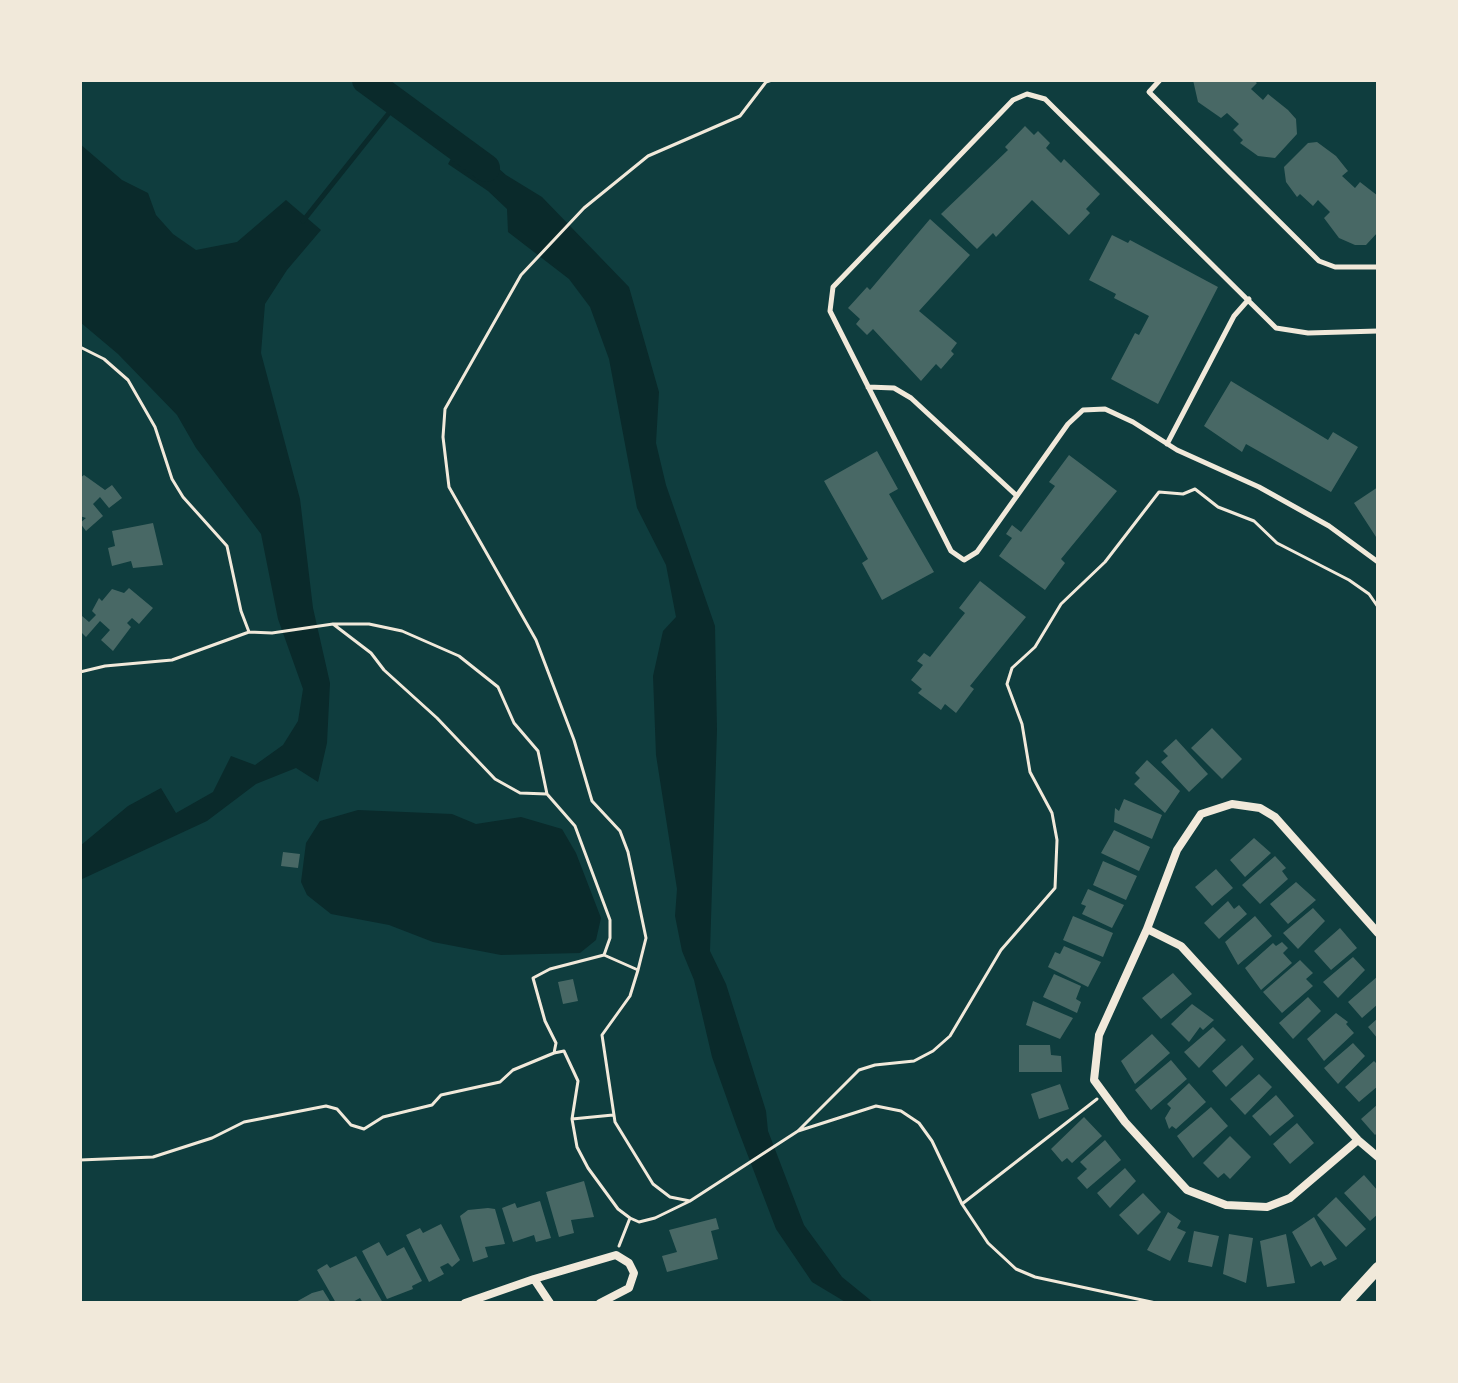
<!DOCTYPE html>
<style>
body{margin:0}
#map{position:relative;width:1458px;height:1383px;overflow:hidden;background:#0f3d3e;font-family:Manrope,sans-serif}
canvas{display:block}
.frame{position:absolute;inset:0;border:82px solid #f1e9da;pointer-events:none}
</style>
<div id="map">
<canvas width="1458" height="1383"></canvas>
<div class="frame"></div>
</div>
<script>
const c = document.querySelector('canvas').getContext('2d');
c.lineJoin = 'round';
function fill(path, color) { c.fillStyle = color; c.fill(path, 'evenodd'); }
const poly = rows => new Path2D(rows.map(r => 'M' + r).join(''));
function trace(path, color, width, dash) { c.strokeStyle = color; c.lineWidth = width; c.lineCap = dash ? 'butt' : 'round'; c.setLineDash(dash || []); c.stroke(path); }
fill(poly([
 [463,137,506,175,542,197,629,287,659,392,656,443,666,485,715,626,717,730,710,951,726,984,766,1111,768,1131,804,1225,842,1277,874,1303,847,1303,812,1282,776,1229,737,1127,712,1057,694,980,682,951,675,916,677,889,656,755,653,676,663,631,676,617,666,565,637,508,609,359,590,307,569,279,508,232,507,209,488,191,448,164],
 [80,144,122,180,148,193,156,215,173,234,196,250,237,242,286,200,321,230,287,270,265,304,261,353,300,499,313,608,330,683,327,743,318,782,296,768,256,784,207,821,80,880,80,846,128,806,161,788,176,813,213,792,231,756,255,765,283,745,298,721,303,689,278,619,261,534,196,448,177,415,118,354,80,322],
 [358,810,452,814,476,824,521,817,562,829,576,853,601,918,596,940,580,953,501,955,433,942,389,925,331,914,307,895,301,882,306,843,320,821]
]), '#0a2a2b');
trace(poly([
 [303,221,397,103]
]), '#0a2a2b', 5);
trace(poly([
 [366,80,486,168]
]), '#0a2a2b', 28);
fill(poly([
 [1193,80,1253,80,1257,83,1251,89,1263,100,1268,94,1288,110,1296,119,1297,134,1275,158,1258,156,1240,143,1243,140,1233,130,1239,124,1227,113,1221,118,1198,102],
 [1025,126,1034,135,1038,131,1050,143,1046,148,1061,163,1064,159,1100,194,1086,209,1090,213,1069,235,1032,200,996,237,993,233,977,249,941,214,1008,150,1005,147],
 [1317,142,1336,156,1348,171,1342,176,1355,188,1360,182,1378,196,1378,232,1366,245,1355,245,1339,238,1324,218,1330,212,1318,200,1313,206,1300,194,1297,197,1286,182,1284,167,1308,143],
 [930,219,970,255,919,311,957,343,951,351,954,354,941,369,936,364,921,381,873,329,867,335,856,324,860,319,848,308,867,287,870,290],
 [1112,235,1128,243,1130,240,1218,287,1158,404,1111,379,1135,333,1139,335,1149,316,1114,298,1116,294,1089,280],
 [1231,381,1328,440,1333,432,1358,447,1331,492,1246,444,1242,452,1204,426],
 [877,451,898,489,889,494,934,572,882,600,862,563,868,559,824,481],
 [1069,455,1117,491,1061,559,1065,563,1045,590,999,556,1012,538,1006,534,1012,525,1021,532,1055,486,1049,482],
 [84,475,105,490,112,485,122,498,109,508,100,497,93,504,103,516,86,531,80,523,86,518,80,516,80,478],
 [1378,487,1378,540,1354,503],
 [153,523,163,565,133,568,131,561,112,566,108,548,115,546,112,531],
 [980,581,1026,617,970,686,974,689,956,713,945,704,941,710,918,693,922,689,911,680,923,665,917,661,924,653,930,657,965,613,959,608],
 [129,588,153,608,139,624,132,618,127,623,131,627,113,651,101,640,110,630,100,621,86,637,80,631,80,618,82,616,89,622,96,615,92,611,99,598,102,601,112,589,124,593],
 [1212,728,1242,759,1222,779,1191,748],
 [1176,739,1208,774,1189,792,1161,762,1168,756,1163,751],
 [1147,760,1180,791,1165,813,1134,784,1140,778,1135,773],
 [1124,799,1162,815,1152,839,1114,822,1115,808,1119,811],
 [1114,830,1150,847,1139,871,1101,853],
 [1254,838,1271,853,1245,877,1230,860],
 [283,852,300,854,298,868,281,866],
 [1275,856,1286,868,1282,871,1288,879,1260,904,1242,885],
 [1103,861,1137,876,1126,900,1093,885],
 [1216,869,1233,888,1212,906,1195,887],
 [1296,882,1316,900,1288,924,1270,904],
 [1088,889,1124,905,1112,928,1082,914,1086,906,1081,904],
 [1228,901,1234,909,1239,905,1247,914,1219,939,1204,923],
 [1313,908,1325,921,1298,949,1283,933],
 [1073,916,1113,933,1103,957,1063,940],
 [1255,916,1272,936,1238,965,1225,942],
 [1340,928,1357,948,1331,970,1314,951],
 [1282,942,1288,948,1283,953,1292,963,1261,990,1245,968,1273,943,1276,946],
 [1064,946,1101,962,1088,987,1048,967,1055,952,1060,954],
 [1353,957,1365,970,1338,998,1323,982],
 [1300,960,1313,973,1306,979,1313,986,1282,1013,1263,992],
 [1173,973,1192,994,1161,1019,1142,998],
 [1054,974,1081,986,1076,999,1081,1002,1077,1013,1043,997],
 [1378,976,1378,1004,1362,1018,1348,1002],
 [573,979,578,1001,563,1004,558,982],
 [1308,997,1321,1011,1293,1039,1279,1023],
 [1033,1001,1073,1018,1060,1039,1026,1025],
 [1192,1004,1214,1020,1203,1030,1200,1027,1189,1042,1171,1024],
 [1336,1013,1348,1022,1346,1024,1354,1033,1324,1061,1307,1039],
 [1378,1018,1378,1039,1368,1027],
 [1213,1027,1226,1040,1199,1068,1184,1052],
 [1152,1034,1170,1053,1135,1084,1121,1061],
 [1353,1043,1365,1056,1338,1084,1324,1068],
 [1019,1045,1050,1045,1051,1055,1061,1056,1062,1072,1019,1072],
 [1242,1045,1254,1059,1226,1087,1212,1071],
 [1171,1060,1187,1079,1151,1110,1135,1090],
 [1374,1061,1378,1065,1378,1086,1359,1102,1345,1087],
 [1259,1074,1272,1087,1245,1115,1230,1099],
 [1189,1083,1206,1102,1176,1129,1172,1126,1169,1129,1165,1118,1171,1108,1167,1104],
 [1060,1084,1069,1109,1039,1119,1031,1094],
 [1276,1095,1294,1116,1270,1136,1252,1116],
 [1378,1104,1378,1132,1375,1135,1361,1119],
 [1211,1107,1228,1126,1193,1158,1177,1136],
 [1084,1117,1102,1136,1072,1163,1067,1158,1062,1162,1051,1149],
 [1297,1123,1314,1143,1290,1164,1273,1144],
 [1230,1136,1251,1157,1230,1179,1224,1173,1218,1178,1203,1163],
 [1105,1140,1121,1160,1087,1189,1077,1178,1087,1169,1080,1162],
 [1125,1168,1136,1181,1110,1208,1097,1193],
 [1364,1175,1378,1191,1378,1214,1370,1221,1344,1193],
 [584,1181,594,1217,571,1220,574,1233,559,1237,546,1192],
 [1143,1193,1161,1212,1138,1235,1119,1215],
 [1336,1197,1366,1229,1346,1247,1317,1215],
 [540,1201,551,1238,536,1242,534,1235,513,1242,502,1208,515,1203,517,1208],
 [488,1208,495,1209,505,1244,485,1247,488,1257,473,1262,460,1216,468,1210],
 [1168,1212,1181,1221,1177,1228,1186,1232,1170,1261,1147,1250],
 [1314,1217,1337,1259,1324,1266,1321,1261,1311,1267,1292,1232],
 [716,1218,719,1229,711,1231,718,1259,667,1272,662,1256,677,1252,669,1230],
 [441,1224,460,1260,452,1267,448,1263,440,1267,444,1274,429,1282,406,1235,420,1228,423,1233],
 [1194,1231,1219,1236,1212,1267,1188,1262],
 [1229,1234,1253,1238,1246,1283,1223,1274],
 [1286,1234,1295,1283,1267,1287,1260,1241],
 [379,1242,387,1256,404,1247,422,1281,412,1286,413,1289,387,1299,362,1251],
 [356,1256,383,1303,363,1303,360,1298,351,1303,336,1303,317,1270,327,1264,330,1268],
 [323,1290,331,1303,294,1303,312,1293]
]), '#486865');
trace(poly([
 [80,347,104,359,128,380,155,427,172,479,183,497,227,546,241,611,249,632,272,633,333,624,369,624,402,631,459,656,498,687,514,723,538,751,547,794,575,826,610,920,610,938,604,955],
 [333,624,371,653,384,670,437,718,495,779,520,793,547,794],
 [80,672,105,666,172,660,249,632],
 [638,970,646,938,628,852,620,831,592,801,574,740,536,640,449,487,443,437,445,409,521,275,584,208,648,156,740,116,766,82,772,80],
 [554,1053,564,1051,578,1081,572,1119,613,1115],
 [572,1119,577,1147,588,1168,618,1209,630,1218],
 [798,1131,876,1106,901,1111,919,1123,932,1141,962,1204,988,1243,1016,1269,1035,1277,1156,1303],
 [80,1160,153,1157,212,1138,244,1122,326,1106,337,1109,351,1125,364,1129,383,1117,432,1105,441,1095,500,1082,513,1070,554,1053,556,1043,545,1021,533,978,550,969,604,955,638,970,630,996,602,1035,615,1122,653,1184,670,1197,690,1201,798,1131,859,1070,875,1065,914,1061,933,1051,950,1036,1001,950,1055,888,1057,840,1052,813,1030,772,1022,724,1007,684,1012,668,1035,647,1061,604,1105,562,1159,492,1183,494,1195,489,1218,507,1254,521,1277,543,1349,580,1369,594,1378,607],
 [962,1204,1097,1099],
 [619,1246,630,1218,639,1222,655,1218,690,1201]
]), '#f1e9da', 3);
trace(poly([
 [1160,80,1149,92,1319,261,1335,267,1378,267],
 [1378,331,1308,333,1276,328,1045,99,1027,94,1013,100,833,287,830,311,951,551,964,560,977,552,1068,424,1083,410,1105,409,1133,422,1177,450,1259,487,1329,526,1378,562],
 [868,387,894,388,911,398,1017,496],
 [1167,444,1234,316,1249,299]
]), '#f1e9da', 5);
trace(poly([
 [1147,929,1181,946,1358,1140,1378,1157],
 [1358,1140,1290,1198,1267,1207,1226,1205,1187,1190,1125,1122,1094,1080,1099,1035,1147,929,1177,850,1201,814,1232,804,1260,808,1275,817,1378,933],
 [465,1303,534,1279],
 [550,1303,534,1279,616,1255,629,1263,634,1273,629,1288,600,1303]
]), '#f1e9da', 8);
trace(poly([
 [1346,1303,1378,1268]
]), '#f1e9da', 12);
</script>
